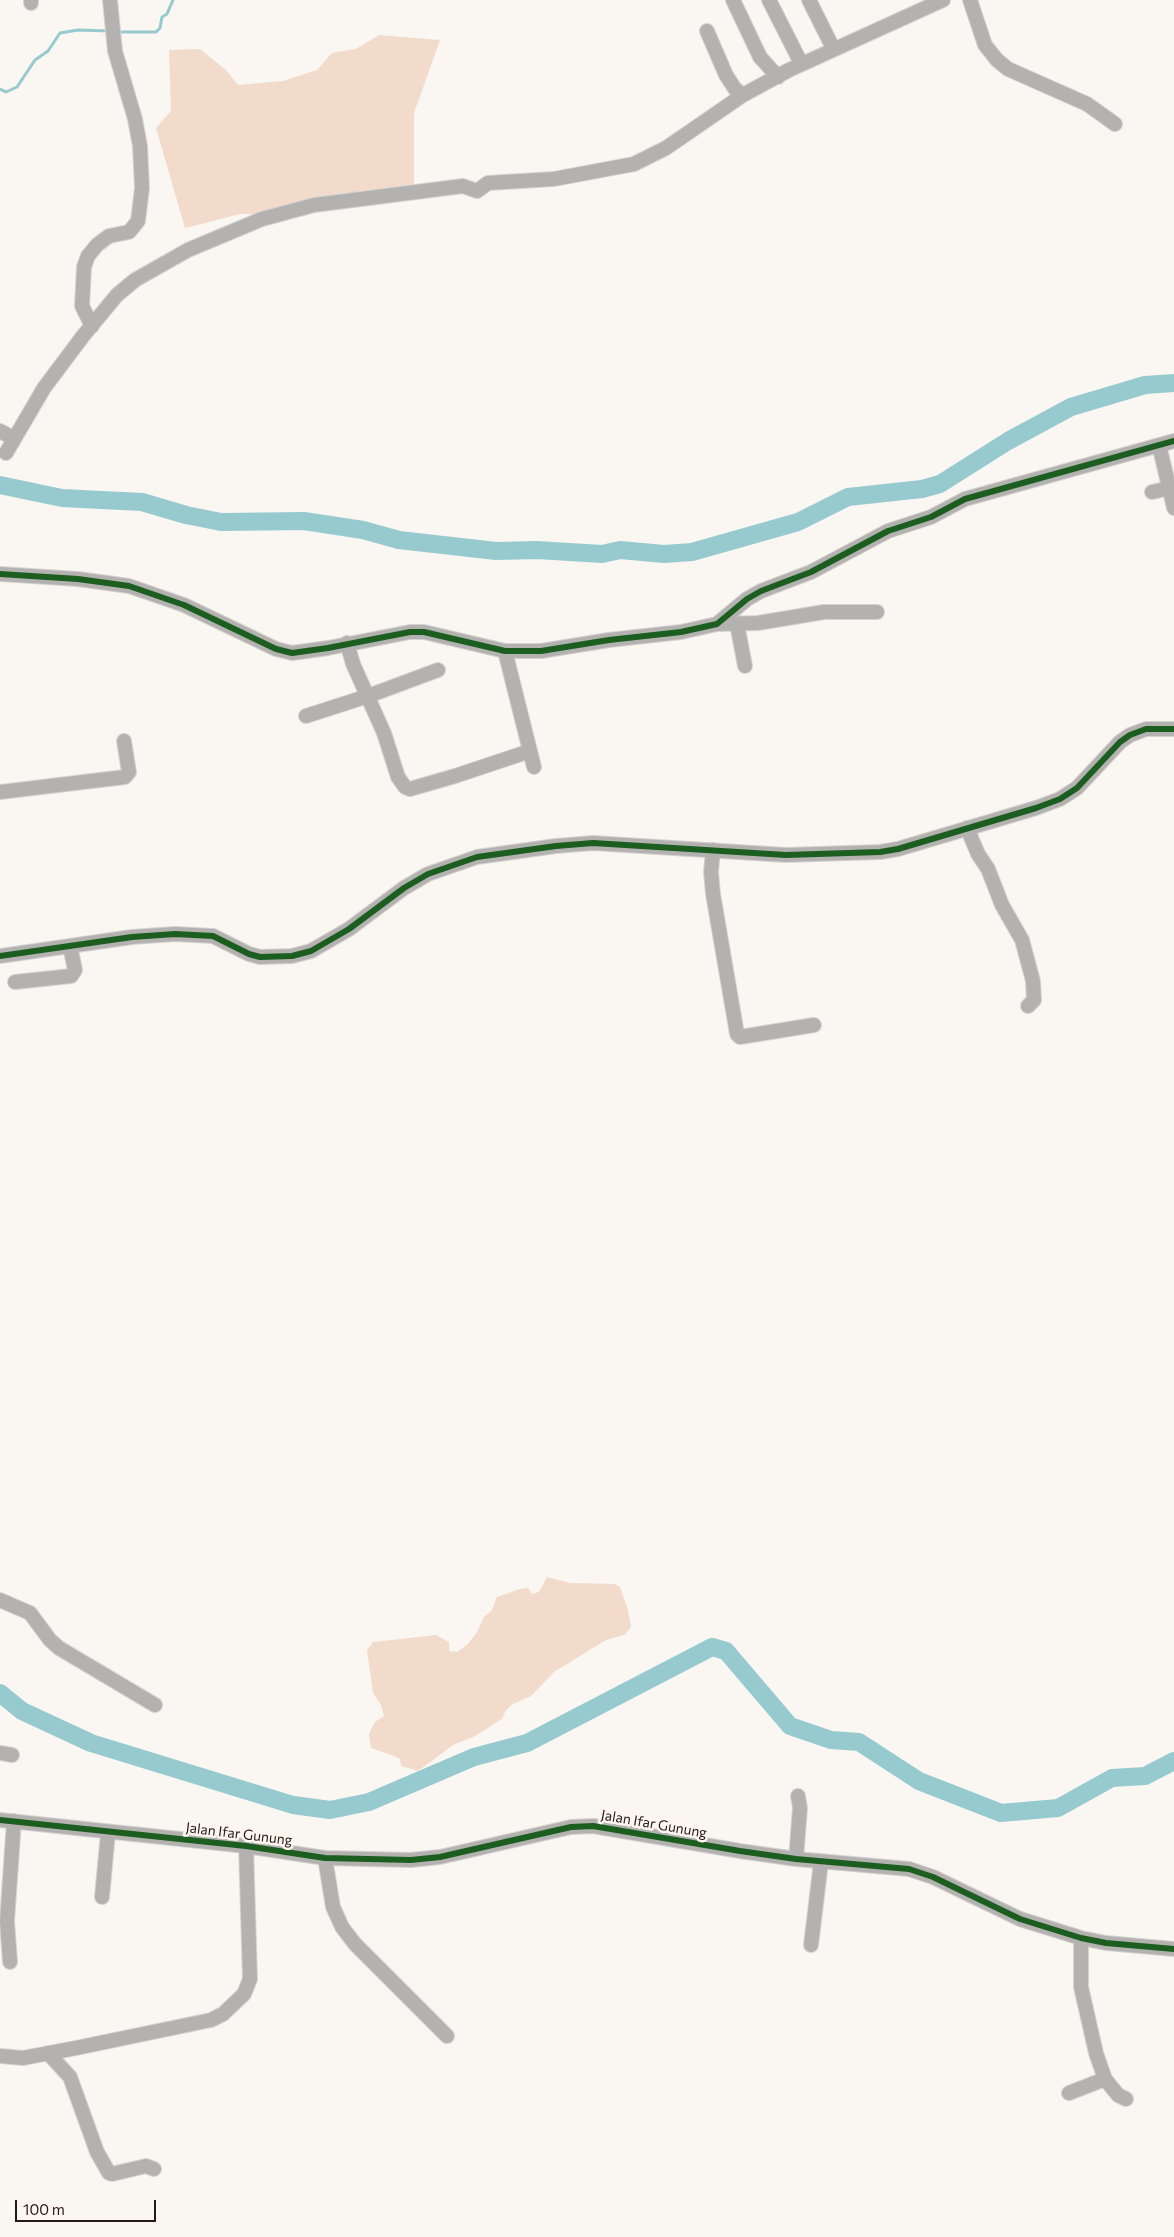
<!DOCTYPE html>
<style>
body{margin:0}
#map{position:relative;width:1174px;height:2237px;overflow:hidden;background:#faf6f2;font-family:Commissioner,sans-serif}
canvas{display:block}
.scale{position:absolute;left:15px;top:2200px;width:141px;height:22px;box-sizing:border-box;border:2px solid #211c18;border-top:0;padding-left:6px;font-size:15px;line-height:18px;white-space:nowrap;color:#211c18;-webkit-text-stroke:4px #fef5ee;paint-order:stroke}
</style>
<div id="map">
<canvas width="1174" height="2237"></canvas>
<div class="scale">100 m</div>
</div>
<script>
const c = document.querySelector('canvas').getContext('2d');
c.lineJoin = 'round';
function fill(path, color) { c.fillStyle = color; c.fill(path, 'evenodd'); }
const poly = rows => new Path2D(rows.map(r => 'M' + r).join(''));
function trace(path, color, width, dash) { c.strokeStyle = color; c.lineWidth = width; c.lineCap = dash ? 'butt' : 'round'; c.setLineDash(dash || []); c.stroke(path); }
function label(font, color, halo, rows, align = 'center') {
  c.font = font + ' Commissioner,sans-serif'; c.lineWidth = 5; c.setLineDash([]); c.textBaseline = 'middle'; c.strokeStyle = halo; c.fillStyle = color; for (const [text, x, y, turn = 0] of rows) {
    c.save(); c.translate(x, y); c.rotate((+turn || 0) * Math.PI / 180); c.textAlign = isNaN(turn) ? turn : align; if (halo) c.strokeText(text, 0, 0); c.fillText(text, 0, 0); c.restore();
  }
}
fill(poly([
 [379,35,440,40,414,113,414,188,260,214,240,214,185,228,156,128,171,111,169,50,200,49,226,70,238,85,283,81,317,70,332,53,356,49],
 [547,1577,570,1583,615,1584,620,1587,628,1610,631,1627,624,1635,606,1640,554,1672,531,1696,513,1704,506,1710,502,1719,475,1736,453,1745,418,1771,401,1766,400,1759,394,1756,371,1748,369,1734,375,1722,384,1716,381,1705,373,1693,367,1650,373,1642,436,1635,449,1642,449,1651,457,1652,468,1644,477,1632,484,1617,492,1610,497,1597,520,1589,528,1588,532,1594,539,1592]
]), '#f2dbca');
trace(poly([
 [118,32,156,32,160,28,162,17,167,14,173,0],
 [0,89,6,92,17,87,35,60,48,51,60,33,78,30,109,31]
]), '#97cacf', 3);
trace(poly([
 [0,485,62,498,142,502,186,515,221,522,304,521,363,530,399,540,496,551,537,550,602,554,620,550,664,554,692,552,798,522,848,497,922,489,940,484,1008,441,1071,407,1145,385,1174,383],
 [0,1693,22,1711,91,1743,293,1805,330,1810,369,1802,474,1757,527,1743,712,1647,726,1651,790,1726,831,1740,859,1742,919,1781,1001,1813,1058,1808,1112,1778,1145,1776,1174,1761]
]), '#97cacf', 18);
const minor = poly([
 [31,0,31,3],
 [733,0,760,57,778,77],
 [769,0,801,63],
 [809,0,833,48],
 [970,0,985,45,997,60,1008,69,1087,104,1115,124],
 [707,31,726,75,735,89,743,95],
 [92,326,82,306,84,267,88,256,97,245,109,236,129,232,134,226,138,221,142,188,140,146,135,119,115,51,110,0],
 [0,431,13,438],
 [1159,445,1174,508],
 [6,453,44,388,83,336,117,295,135,280,188,250,262,219,314,205,463,186,477,191,488,183,554,179,634,164,666,148,743,95,789,70,943,0],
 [1152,492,1174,487],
 [0,574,78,579,129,586,184,605,276,649,292,653,328,648,410,632,424,632,505,651,541,651,609,640,681,632,717,624,747,599,761,591,811,572,888,531,931,517,965,499,1174,441],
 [717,624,758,623,824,612,877,612],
 [737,624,745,666],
 [347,643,353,664,384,733,398,777,405,787,410,789,455,776,530,751,505,651],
 [306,716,368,696,438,670],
 [530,751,534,767],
 [0,792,125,777,129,772,124,741],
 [967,828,978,854,988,869,1002,905,1022,940,1033,981,1034,1000,1028,1006],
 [713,850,711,872,713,894,737,1034,740,1037,814,1025],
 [0,956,132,937,175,934,213,936,249,954,260,957,292,956,311,951,349,929,404,888,428,874,477,857,556,846,593,843,786,855,880,852,898,849,1036,808,1060,799,1077,788,1120,742,1130,735,1146,729,1174,729],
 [15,982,71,976,75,970,70,946],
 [0,1600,30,1613,50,1640,59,1648,155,1705],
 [0,1753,12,1755],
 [0,1820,246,1846,325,1858,411,1860,440,1857,571,1827,593,1826,740,1851,796,1859,909,1869,933,1877,1020,1919,1081,1938,1106,1943,1174,1949],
 [325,1858,333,1907,342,1927,355,1944,447,2036],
 [796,1859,800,1808,798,1796],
 [102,1897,108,1833],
 [1081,1938,1081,1987,1096,2053,1105,2079,1118,2095,1126,2099],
 [811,1945,821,1862],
 [10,1962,7,1921,14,1821],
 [48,2053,70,2077,97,2152,109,2173,112,2174,146,2166,154,2169],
 [0,2056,23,2058,76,2048,211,2020,223,2014,244,1994,250,1979,246,1846],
 [1069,2093,1105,2079]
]);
trace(minor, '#d6d3d0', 16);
trace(minor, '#b4b2b1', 14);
trace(poly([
 [0,574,78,579,129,586,184,605,276,649,292,653,328,648,410,632,424,632,505,651,541,651,609,640,681,632,717,624,747,599,761,591,811,572,888,531,931,517,965,499,1174,441],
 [0,956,132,937,175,934,213,936,249,954,260,957,292,956,311,951,349,929,404,888,428,874,477,857,556,846,593,843,786,855,880,852,898,849,1036,808,1060,799,1077,788,1120,742,1130,735,1146,729,1174,729],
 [0,1820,246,1846,325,1858,411,1860,440,1857,571,1827,593,1826,740,1851,796,1859,909,1869,933,1877,1020,1919,1081,1938,1106,1943,1174,1949]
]), '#1b5e20', 6);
label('14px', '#211c18', '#fef5ee', [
 ["Jalan Ifar Gunung",654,1824,10],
 ["Jalan Ifar Gunung",239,1834,7]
]);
</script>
